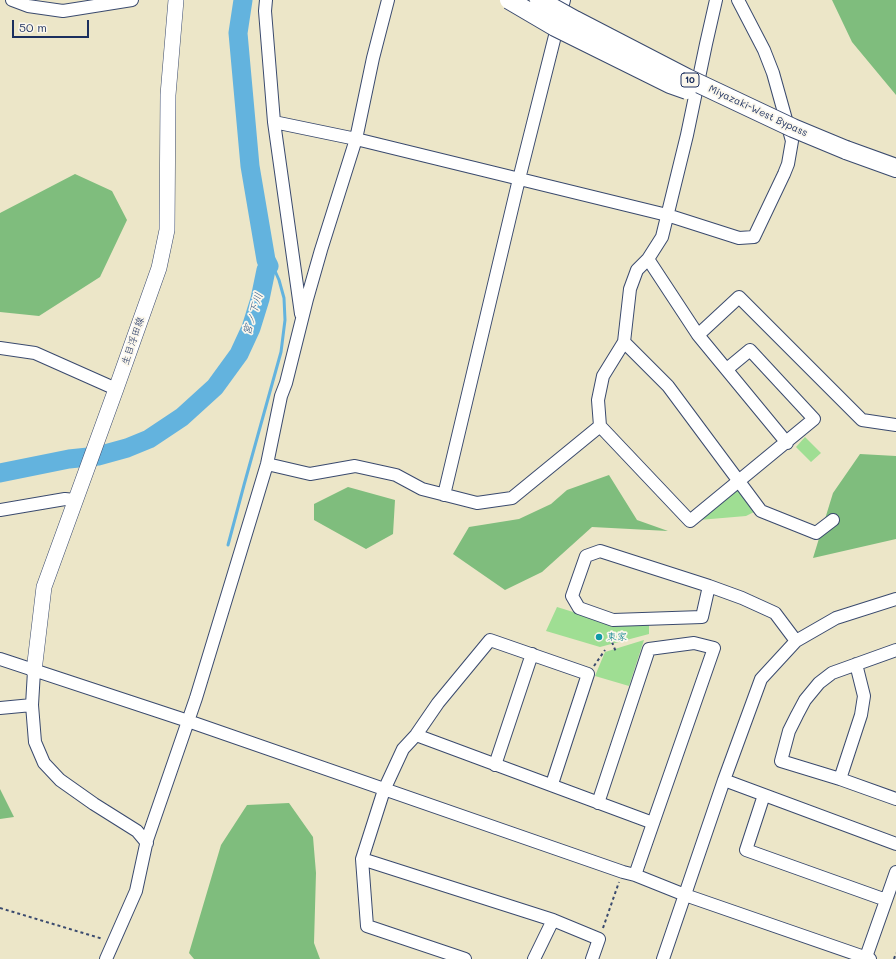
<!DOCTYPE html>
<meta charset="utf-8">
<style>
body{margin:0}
#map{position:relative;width:896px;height:959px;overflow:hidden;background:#ece6c8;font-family:Mali,sans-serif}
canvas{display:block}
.scale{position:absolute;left:12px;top:20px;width:77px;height:18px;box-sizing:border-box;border:2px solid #1b2f5e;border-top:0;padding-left:5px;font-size:12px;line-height:14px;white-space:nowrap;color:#1b2f5e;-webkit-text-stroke:3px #fbf7ec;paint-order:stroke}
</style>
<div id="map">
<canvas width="896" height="959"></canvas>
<div class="scale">50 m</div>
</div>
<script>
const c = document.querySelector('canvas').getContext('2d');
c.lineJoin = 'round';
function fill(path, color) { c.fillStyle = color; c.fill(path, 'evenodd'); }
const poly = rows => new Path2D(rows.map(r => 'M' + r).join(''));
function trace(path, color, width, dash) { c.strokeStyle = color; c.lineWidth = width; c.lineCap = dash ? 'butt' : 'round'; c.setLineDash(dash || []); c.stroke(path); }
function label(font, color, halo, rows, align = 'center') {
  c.font = font + ' Mali,"Klee One",sans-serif'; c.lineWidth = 3.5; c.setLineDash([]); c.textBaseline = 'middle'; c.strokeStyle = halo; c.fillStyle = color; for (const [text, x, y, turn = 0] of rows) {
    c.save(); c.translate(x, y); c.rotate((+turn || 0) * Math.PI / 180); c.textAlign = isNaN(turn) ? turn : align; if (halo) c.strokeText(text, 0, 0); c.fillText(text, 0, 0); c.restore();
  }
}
fill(poly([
 [805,437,821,453,811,462,796,447],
 [738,489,754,512,746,516,699,520],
 [557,607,612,624,649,624,649,634,600,647,546,631],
 [644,640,629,686,595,676,605,652]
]), '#9fde93');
fill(poly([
 [832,0,896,0,896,95,852,42],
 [75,174,112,191,127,220,100,277,39,316,0,312,0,213],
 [860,454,896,456,896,539,813,558,833,493],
 [609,475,637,520,668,531,592,527,542,572,505,590,453,554,469,527,519,519,551,504,567,490],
 [348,487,395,500,393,534,366,549,314,520,314,504],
 [0,789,14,817,0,819],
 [289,803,313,837,316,873,314,943,320,959,194,959,189,953,221,845,247,805]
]), '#7fbd7d');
trace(poly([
 [228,545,244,485,281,352,285,320,284,298,279,280,275,271,269,266]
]), '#63b3de', 3);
trace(poly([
 [0,473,69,459,98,456,127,448,149,439,182,417,215,387,239,354,251,328,260,299,266,270,269,266,266,260,250,166,238,33,243,0]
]), '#63b3de', 19);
const minor = poly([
 [12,0,28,6,63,11,132,0],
 [266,0,265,11,274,122,301,314],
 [716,0,706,44,687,135,662,237,648,259,637,270,630,289,624,342,603,376,598,400,600,426,690,521,814,419,750,350,727,369],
 [274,122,356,139,667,215,739,238,754,237,784,174,788,164,792,141,773,73,764,50,738,0],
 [648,259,698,335,787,443],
 [698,335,739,297,862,420,896,425],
 [624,342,668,386,761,511,816,533,833,520],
 [0,348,35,353,116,389],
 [267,464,310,474,355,466,396,475,422,489,477,503,512,498,600,426],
 [444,495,519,179,564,0],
 [0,510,65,499,75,500],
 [709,586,702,617,613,620,579,608,572,596,586,556,600,551,709,586,742,598,775,613,796,641],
 [896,650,832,673,819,683,805,700,797,715,789,731,781,761,840,779,896,799],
 [0,659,188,721,623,872,635,875,685,895,870,959],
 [34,671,32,705,35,742,44,763,60,780,94,804,137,831,147,843],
 [0,708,32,705],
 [416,735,653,823],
 [495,765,532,654],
 [840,779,861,715,864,696,856,664],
 [724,780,896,844],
 [764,795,746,850,886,900],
 [598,803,649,649,694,643,714,648,635,875],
 [362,859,553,920,599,939,592,959],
 [866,957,896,872],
 [106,959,136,891,147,840,196,698,255,504,267,464,281,396,286,383,307,299,321,250,356,139,373,58,388,0],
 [465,959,367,926,362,859,384,790,403,749,416,735,438,703,490,640,588,674,552,784],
 [534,959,553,920],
 [663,959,724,780,761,679,796,641,836,618,896,599]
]);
const major = poly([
 [34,671,44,587,116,389,159,268,167,230,168,95,176,0]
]);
const highway = poly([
 [846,150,896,168]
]);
trace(minor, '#3a4a6e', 14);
trace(major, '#3a4a6e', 16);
trace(highway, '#3a4a6e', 20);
trace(poly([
 [612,642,616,652],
 [594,666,605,650],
 [0,908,103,939],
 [603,928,619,882],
 [894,959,896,953]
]), '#3a4a6e', 2, [3, 3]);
trace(minor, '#fff', 12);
trace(major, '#fff', 15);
trace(highway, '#fff', 18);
const highwayBridge = poly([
 [509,0,555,27,670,84,687,90],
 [539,0,575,20,687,78,793,128,846,150]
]);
trace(highwayBridge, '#3a4a6e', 20, []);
trace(highwayBridge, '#fff', 18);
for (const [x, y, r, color] of [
 [599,637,4,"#0f9aa8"]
]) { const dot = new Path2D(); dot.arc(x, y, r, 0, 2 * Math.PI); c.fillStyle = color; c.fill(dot); trace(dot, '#fbf7ec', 1.5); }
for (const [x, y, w] of [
 [690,80,18]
]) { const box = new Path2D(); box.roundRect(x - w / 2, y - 7, w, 14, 3); c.fillStyle = '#fbf7ec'; c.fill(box); trace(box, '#1b2f5e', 1); }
label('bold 9px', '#1b2f5e', null, [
 ["10",690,80]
]);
label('10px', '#1b2f5e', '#fbf7ec', [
 ["Miyazaki-West Bypass",758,111,25],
 ["生目浮田線",133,341,-71]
]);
label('10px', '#0d838f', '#fbf7ec', [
 ["東家",607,637]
], 'left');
label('italic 11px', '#315784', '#fbf7ec', [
 ["宮ノ下川",253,314,-73]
]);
</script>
